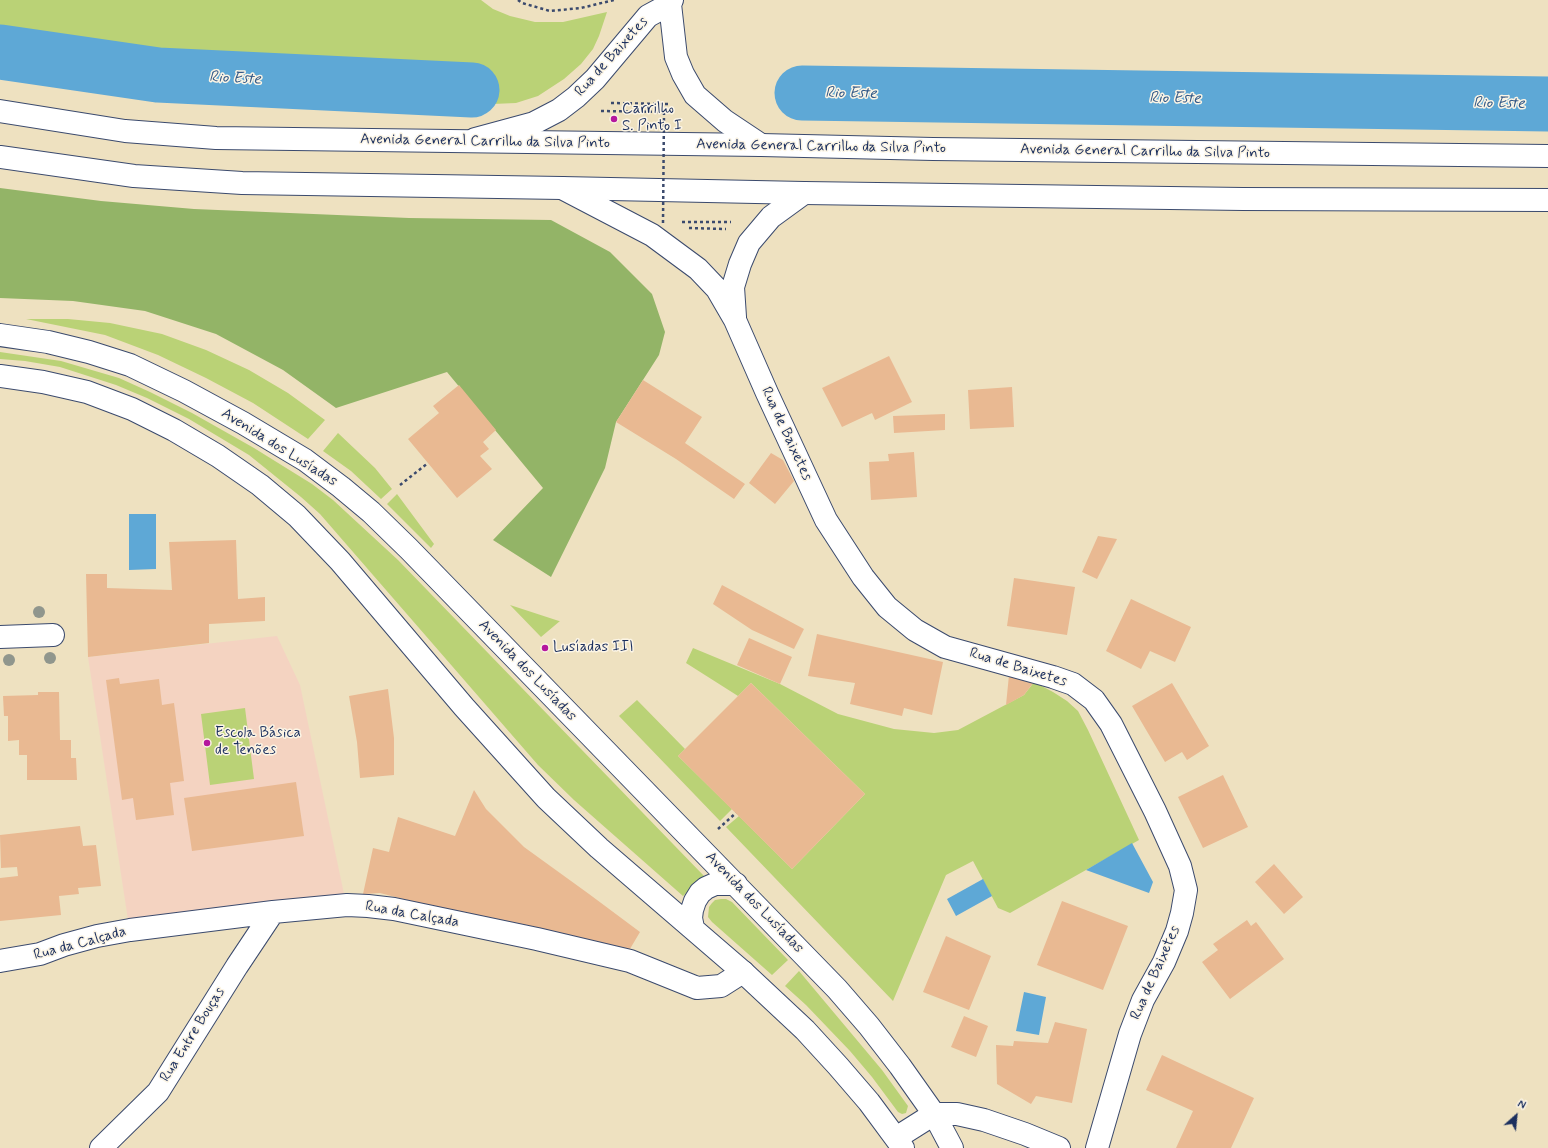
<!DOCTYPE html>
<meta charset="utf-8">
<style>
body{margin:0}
#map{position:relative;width:1548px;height:1148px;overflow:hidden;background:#eee1c0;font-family:Mynerve,sans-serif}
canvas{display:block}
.north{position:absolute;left:1496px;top:1096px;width:40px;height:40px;-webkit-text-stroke:3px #fcf5e5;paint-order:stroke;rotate:27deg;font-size:11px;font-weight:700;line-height:16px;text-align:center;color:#1b2f5e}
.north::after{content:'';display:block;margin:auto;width:14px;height:18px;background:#1b2f5e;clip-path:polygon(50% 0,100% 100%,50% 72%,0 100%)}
</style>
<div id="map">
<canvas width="1548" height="1148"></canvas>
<div class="north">N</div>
</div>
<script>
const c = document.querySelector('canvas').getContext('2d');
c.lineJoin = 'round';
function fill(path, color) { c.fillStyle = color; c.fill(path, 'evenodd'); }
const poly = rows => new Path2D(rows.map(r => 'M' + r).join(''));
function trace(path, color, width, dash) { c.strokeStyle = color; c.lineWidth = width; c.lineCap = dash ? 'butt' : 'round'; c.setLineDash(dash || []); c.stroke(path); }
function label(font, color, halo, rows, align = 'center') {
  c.font = font + ' Mynerve,sans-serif'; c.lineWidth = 3; c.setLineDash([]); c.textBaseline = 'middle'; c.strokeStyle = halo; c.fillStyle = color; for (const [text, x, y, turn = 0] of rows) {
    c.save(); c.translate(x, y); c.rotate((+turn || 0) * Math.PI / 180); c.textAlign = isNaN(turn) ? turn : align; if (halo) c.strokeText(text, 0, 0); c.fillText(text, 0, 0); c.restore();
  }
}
fill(poly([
 [277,636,300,685,344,894,128,920,88,657]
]), '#f4d3c1');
fill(poly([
 [0,0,481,0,493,9,510,16,535,22,563,22,607,12,599,36,593,49,581,64,564,79,538,96,516,103,376,109,234,106,0,74],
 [26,319,68,319,110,323,162,334,206,350,249,370,288,393,325,420,308,439,253,403,206,378,158,355,105,335],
 [0,352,61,361,119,378,150,392,192,413,254,448,312,484,333,500,398,560,704,876,683,896,574,800,538,765,320,514,301,497,249,455,189,419,147,398,116,385,60,367,25,361,0,359],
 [338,433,375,468,392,489,381,499,351,471,323,451],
 [397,494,434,544,431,548,387,504],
 [510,605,559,621,560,621,541,637],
 [693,648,780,684,838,714,894,729,934,733,958,730,1024,695,1034,682,1053,692,1067,701,1078,711,1088,730,1139,840,1010,913,998,908,973,861,946,875,893,1001,726,827,739,816,792,869,865,794,751,683,738,696,686,663],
 [637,700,685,749,678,756,732,809,720,821,619,716],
 [245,708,254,779,210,785,201,714],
 [721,899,726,899,732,902,788,960,772,975,712,922,708,917,709,907,712,903,715,900],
 [799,971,882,1070,908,1106,906,1113,902,1114,898,1112,872,1077,850,1051,806,1005,785,986]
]), '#bad276');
fill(poly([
 [0,188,101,201,194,209,409,218,551,220,610,252,652,294,665,332,659,355,616,422,605,468,551,577,493,540,543,488,447,372,336,408,283,370,216,334,145,311,73,301,0,298]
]), '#93b467');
fill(poly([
 [129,514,156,514,156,569,129,570],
 [1132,843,1153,882,1149,893,1086,870],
 [983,879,992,896,956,916,947,899],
 [1024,992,1046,997,1039,1035,1016,1031]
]), '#5ea8d6');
trace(poly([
 [0,52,158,75,472,90],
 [802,93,1548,104]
]), '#5ea8d6', 55);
fill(poly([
 [889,356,912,402,875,420,872,413,842,427,822,388],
 [643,380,702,417,685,443,745,484,734,499,676,459,616,422],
 [459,385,496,430,483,442,489,449,480,456,492,469,457,498,408,439,439,413,433,406],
 [1012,387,1014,427,970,429,968,390],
 [945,414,945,430,894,433,893,416],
 [914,452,917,497,871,500,869,462,889,461,888,454],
 [771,453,783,460,794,481,775,504,749,483],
 [1098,536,1117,539,1097,579,1082,572],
 [236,540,238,599,265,597,265,621,209,624,209,643,88,657,86,574,107,574,107,588,172,590,169,542],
 [1014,578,1075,587,1067,635,1007,626],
 [722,585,804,629,794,649,752,630,713,604],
 [1131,599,1191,627,1175,662,1150,651,1141,669,1106,651],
 [817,634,943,662,932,715,904,708,902,716,850,704,855,683,808,676],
 [749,638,792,657,780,684,737,665],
 [1009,675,1034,682,1024,695,1006,705],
 [119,678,120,684,159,679,162,705,174,703,184,781,170,783,174,815,136,820,133,798,122,800,106,680],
 [751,683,865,794,792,869,678,756],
 [1172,683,1209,746,1187,760,1182,752,1165,762,1132,706],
 [388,689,394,738,394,775,360,778,357,742,349,696],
 [38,692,59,692,60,740,71,740,71,758,76,758,77,780,27,780,27,755,19,755,19,740,8,741,8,716,4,716,3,696,38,695],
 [1223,775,1248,827,1203,848,1178,797],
 [296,782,304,836,192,851,184,798],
 [474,790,486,809,524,847,589,894,640,932,627,954,545,930,511,922,434,907,380,893,363,894,373,848,389,852,398,817,455,836],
 [80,826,83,846,96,845,101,886,78,888,79,894,59,896,61,915,0,921,0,878,18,876,17,867,1,868,0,835],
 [1274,864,1303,897,1284,914,1255,882],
 [1062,901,1128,926,1103,990,1037,965],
 [1247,920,1251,926,1256,922,1284,959,1230,999,1202,962,1218,950,1213,944],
 [946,936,991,956,969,1010,923,992],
 [964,1016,988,1026,976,1057,951,1047],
 [1055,1022,1087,1029,1072,1103,1036,1096,1031,1104,997,1084,996,1045,1013,1046,1014,1041,1048,1043],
 [1162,1055,1254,1098,1231,1148,1176,1148,1193,1111,1146,1090]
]), '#e9b992');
const street = poly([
 [670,4,676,57,683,74,695,95,725,121,761,145],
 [475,139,534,123,559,110,576,97,595,79,648,16,670,4,672,0],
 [562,188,652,235,698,269,717,289,735,320,767,393,826,520,863,577,887,607,915,630,945,647,1053,677,1073,684,1094,700,1111,724,1155,811,1180,866,1186,890,1182,913,1177,931,1164,962,1143,1000,1130,1034,1097,1148],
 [735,317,733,287,740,264,749,243,771,217,804,193],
 [0,637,53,635],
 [0,961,40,954,64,945,97,936,130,930,273,912,347,905,368,906,394,909,537,939,630,961,697,988,721,986,743,972],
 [934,1114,957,1114,984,1120,1025,1134,1059,1148],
 [101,1148,158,1092,237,966,273,912]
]);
const secondary = poly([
 [0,335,48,342,89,352,130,365,184,391,243,423,305,460,341,487,371,512,409,549,837,989,869,1026,900,1066,934,1114,952,1148],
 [0,376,43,382,87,392,132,409,174,430,218,456,260,485,297,516,340,561,464,707,546,798,599,848,743,972,805,1030,838,1066,869,1102,903,1148],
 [693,928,691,918,692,910,695,901,700,893,706,888,715,884,736,884],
 [896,1138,934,1114]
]);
const primary = poly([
 [0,111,125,131,216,138,761,145,933,149,1548,156],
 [0,157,134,176,242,183,562,188,804,193,1243,199,1548,200]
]);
trace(street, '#3b4a6d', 24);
trace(secondary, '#3b4a6d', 24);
trace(primary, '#3b4a6d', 24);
trace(poly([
 [518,0,522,3,550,11,581,8,614,0],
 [611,103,668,104],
 [601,111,664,112],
 [682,222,731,222],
 [689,228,726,229],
 [400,485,428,463],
 [718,829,736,813]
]), '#3b4a6d', 2.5, [3, 3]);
trace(street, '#fff', 22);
trace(secondary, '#fff', 22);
trace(primary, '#fff', 22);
trace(poly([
 [663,223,664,112]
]), '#3b4a6d', 2.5, [3, 3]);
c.fillStyle = '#90968d';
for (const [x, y] of [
 [39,612],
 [50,658],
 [9,660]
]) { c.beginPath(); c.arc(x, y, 6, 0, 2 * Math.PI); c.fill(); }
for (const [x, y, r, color] of [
 [614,119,4,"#b5179e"],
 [545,648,4,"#b5179e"],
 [207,743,4,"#b5179e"]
]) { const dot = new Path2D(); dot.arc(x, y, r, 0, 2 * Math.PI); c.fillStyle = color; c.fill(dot); trace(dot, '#fcf5e5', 1.5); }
label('15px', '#1b2f5e', '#fcf5e5', [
 ["Rua de Baixetes",612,57,-48],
 ["Avenida General Carrilho da Silva Pinto",485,142,1],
 ["Avenida General Carrilho da Silva Pinto",821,147,1],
 ["Avenida General Carrilho da Silva Pinto",1145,152,1],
 ["Rua de Baixetes",786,434,65],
 ["Avenida dos Lusíadas",279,448,32],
 ["Rua de Baixetes",1018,668,17],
 ["Avenida dos Lusíadas",527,671,46],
 ["Avenida dos Lusíadas",754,903,46],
 ["Rua da Calçada",412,915,10],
 ["Rua da Calçada",80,944,-15],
 ["Rua de Baixetes",1156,973,-66],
 ["Rua Entre Bouças",193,1035,-58]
]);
label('15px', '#1b2f5e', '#fcf5e5', [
 ["Carrilho",622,110],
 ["S. Pinto I",622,127],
 ["Lusíadas III",553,648],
 ["Escola Básica",215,734],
 ["de Tenões",215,751]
], 'left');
label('italic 16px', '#325988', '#fcf5e5', [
 ["Rio Este",235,79,3],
 ["Rio Este",851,94,1],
 ["Rio Este",1175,99,1],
 ["Rio Este",1499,104,1]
]);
</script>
